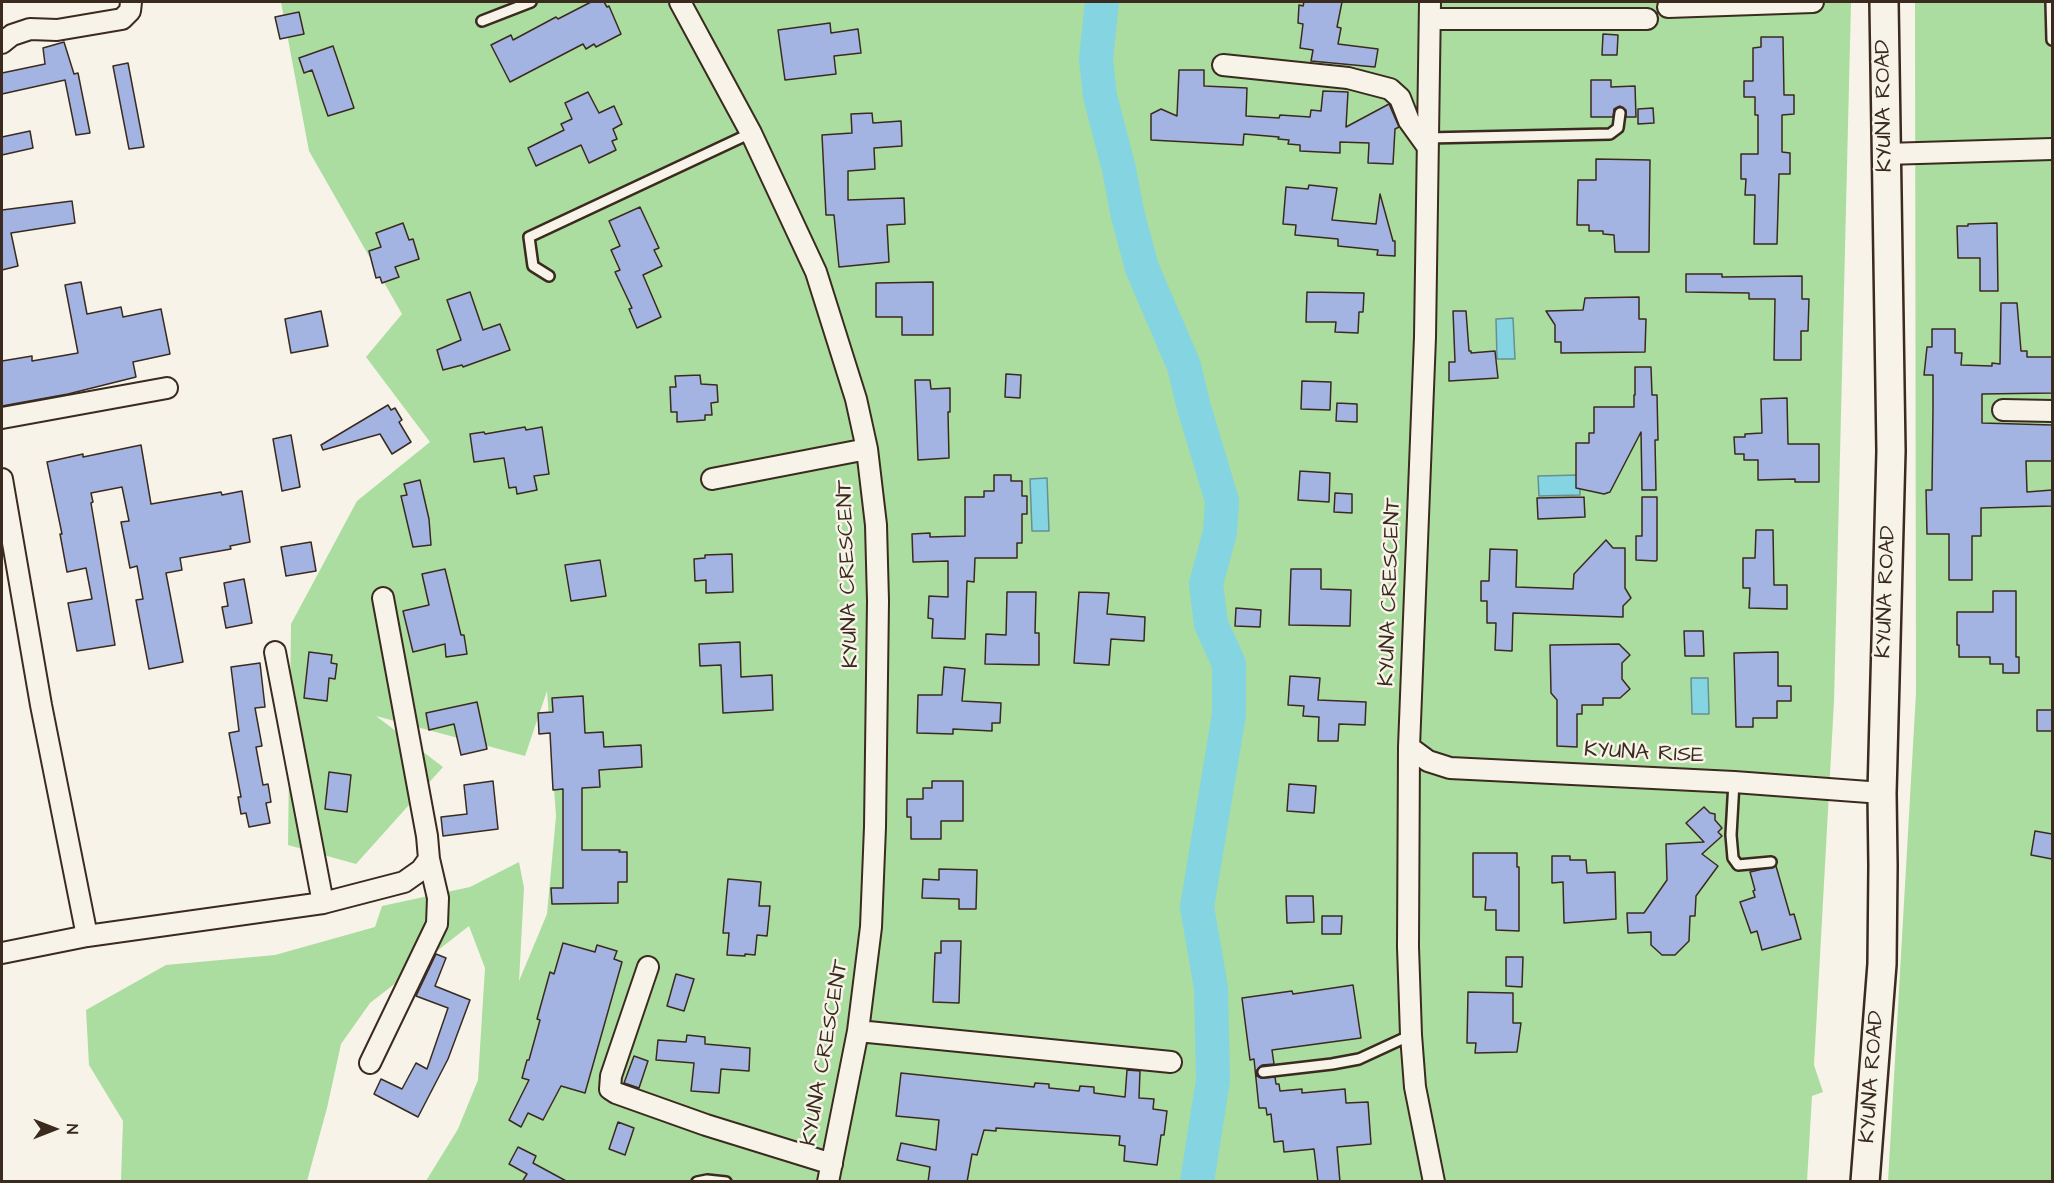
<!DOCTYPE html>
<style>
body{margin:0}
#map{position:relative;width:2054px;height:1183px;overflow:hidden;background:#f7f3e8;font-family:"Architects Daughter",sans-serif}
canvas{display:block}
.frame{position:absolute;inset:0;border:3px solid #3b2a1e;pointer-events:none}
.north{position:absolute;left:24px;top:1099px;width:60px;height:60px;-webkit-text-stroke:4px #f7f3e8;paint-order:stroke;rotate:90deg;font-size:16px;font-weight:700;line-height:24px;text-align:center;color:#3b2a1e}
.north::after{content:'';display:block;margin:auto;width:21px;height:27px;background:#3b2a1e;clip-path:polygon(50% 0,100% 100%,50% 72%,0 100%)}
</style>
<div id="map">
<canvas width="2054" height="1183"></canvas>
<div class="frame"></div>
<div class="north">N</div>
</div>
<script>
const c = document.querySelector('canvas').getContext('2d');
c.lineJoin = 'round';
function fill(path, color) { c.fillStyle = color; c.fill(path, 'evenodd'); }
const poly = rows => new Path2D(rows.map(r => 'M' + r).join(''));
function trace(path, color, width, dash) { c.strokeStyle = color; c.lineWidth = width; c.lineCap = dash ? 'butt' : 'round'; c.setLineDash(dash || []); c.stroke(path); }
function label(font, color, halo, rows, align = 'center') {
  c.font = font + ' "Architects Daughter",sans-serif'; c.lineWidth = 5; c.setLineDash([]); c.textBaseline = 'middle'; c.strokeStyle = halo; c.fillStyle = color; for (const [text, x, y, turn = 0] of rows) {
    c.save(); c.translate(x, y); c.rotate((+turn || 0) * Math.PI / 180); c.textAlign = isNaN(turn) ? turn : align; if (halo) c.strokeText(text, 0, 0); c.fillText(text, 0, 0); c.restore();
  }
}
fill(poly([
 [281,2,1851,2,1834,701,1814,1065,1823,1092,1812,1096,1807,1181,426,1181,458,1129,478,1080,485,968,469,926,370,1003,341,1044,327,1108,307,1181,121,1181,123,1121,89,1065,86,1010,166,965,275,955,375,927,382,906,470,887,519,862,524,888,519,981,547,914,556,816,547,691,525,756,376,716,443,767,356,864,288,845,291,624,357,501,430,442,366,357,402,314,309,151],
 [1915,2,2052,2,2052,1181,1888,1182,1916,693]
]), '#aadd9f');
const water = poly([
 [1513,318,1515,359,1497,359,1496,319,1513,318],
 [1580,475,1580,495,1539,496,1538,476,1580,475],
 [1047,478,1049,531,1032,531,1030,479,1047,478],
 [1691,678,1708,678,1709,714,1692,714,1691,678]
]);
fill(water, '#85d4e2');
trace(water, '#679094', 1.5);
trace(poly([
 [1102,2,1096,59,1100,96,1119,169,1127,212,1142,268,1184,366,1193,404,1222,501,1220,532,1206,584,1211,624,1229,664,1229,714,1197,907,1211,988,1213,1080,1197,1182]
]), '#85d4e2', 34);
const building = poly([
 [591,2,604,2,607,7,609,6,621,34,596,47,594,44,586,49,583,44,510,82,491,45,511,35,513,40,556,17,558,19,591,2],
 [1304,2,1342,2,1337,27,1341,28,1338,44,1378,49,1375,67,1311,61,1313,50,1300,48,1303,24,1298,23,1299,5,1303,6,1304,2],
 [299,12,304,34,280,39,275,17,299,12],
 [830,23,831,33,858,29,861,53,834,56,836,74,785,80,778,30,830,23],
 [1603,34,1618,35,1617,55,1602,55,1603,34],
 [1761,37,1783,37,1784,95,1794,95,1794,114,1782,115,1782,152,1790,153,1790,174,1779,174,1777,244,1754,244,1755,195,1745,195,1746,179,1741,179,1741,154,1758,154,1758,115,1755,115,1755,97,1744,97,1744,81,1753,81,1753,48,1761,47,1761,37],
 [64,42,74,74,78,73,90,133,76,135,65,80,2,94,2,73,45,64,43,48,64,42],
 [333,46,354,108,328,116,312,70,304,73,299,58,333,46],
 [128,63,144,147,129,149,113,66,128,63],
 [1179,70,1204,70,1204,86,1247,88,1246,116,1279,118,1280,115,1310,117,1311,110,1321,111,1323,91,1348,92,1346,127,1389,104,1399,127,1395,129,1393,164,1368,163,1369,143,1340,142,1340,153,1300,151,1300,145,1288,144,1289,140,1278,139,1279,137,1244,134,1243,145,1151,140,1151,114,1161,109,1177,116,1179,70],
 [1591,80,1611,80,1611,87,1635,86,1636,117,1626,117,1626,110,1620,106,1614,109,1613,117,1591,117,1591,80],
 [588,92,599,113,614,106,622,124,613,129,617,139,612,141,616,150,589,163,581,145,536,166,528,148,564,130,561,124,572,119,565,103,588,92],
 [1653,108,1654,123,1638,124,1638,109,1653,108],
 [872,113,873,123,901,121,902,146,874,148,875,169,848,171,848,200,904,198,905,224,887,225,889,262,839,267,834,215,826,215,822,135,852,133,851,114,872,113],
 [30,131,33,148,2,155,2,137,30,131],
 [1596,159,1650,160,1649,252,1615,252,1614,235,1603,234,1603,231,1589,231,1589,225,1577,225,1578,180,1596,180,1596,159],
 [1309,185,1337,188,1332,220,1376,224,1380,194,1393,241,1395,241,1395,256,1377,255,1378,250,1338,246,1338,239,1295,235,1296,225,1283,224,1286,187,1308,189,1309,185],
 [72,201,75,223,11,233,18,266,2,270,2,210,72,201],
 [640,207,659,248,654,250,662,266,643,275,661,317,637,328,629,309,632,308,615,272,620,270,611,250,620,246,609,221,640,207],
 [403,223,409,240,413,239,419,259,395,267,399,277,382,283,380,277,376,278,369,251,381,247,376,233,403,223],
 [1997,223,1998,291,1980,291,1980,258,1958,258,1957,226,1968,226,1968,224,1997,223],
 [1686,274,1722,274,1722,277,1802,276,1802,299,1809,299,1808,331,1801,331,1801,360,1774,360,1775,299,1749,299,1749,293,1686,292,1686,274],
 [81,282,87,314,121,307,123,317,161,309,170,354,133,362,136,377,68,394,2,406,2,361,32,356,32,361,78,353,65,285,81,282],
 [933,282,933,335,902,335,902,317,876,317,876,283,933,282],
 [470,292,483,330,500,324,510,350,463,367,462,365,443,370,437,350,461,340,447,300,470,292],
 [1307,292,1364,293,1363,312,1359,312,1358,333,1335,332,1336,322,1306,322,1307,292],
 [1639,297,1639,319,1646,319,1645,352,1561,353,1561,342,1555,342,1555,325,1546,311,1583,310,1585,298,1639,297],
 [2001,303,2017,303,2021,351,2027,351,2027,357,2052,357,2052,393,1982,394,1982,423,2052,425,2052,461,2026,461,2027,492,2052,490,2052,506,1981,508,1981,536,1972,536,1972,580,1949,580,1949,534,1927,534,1926,490,1932,490,1933,409,1933,375,1924,375,1927,347,1932,347,1932,329,1955,329,1955,353,1962,353,1961,365,1992,366,1992,363,2000,364,2001,303],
 [321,311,328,346,291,353,285,319,321,311],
 [1453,311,1466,311,1469,351,1471,351,1471,353,1495,351,1498,378,1449,381,1449,362,1455,362,1453,311],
 [1635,367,1651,367,1652,395,1657,395,1658,440,1655,440,1656,490,1642,490,1641,432,1610,492,1604,494,1576,488,1576,443,1589,443,1589,433,1594,433,1594,407,1634,407,1634,395,1635,395,1635,367],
 [1006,374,1021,375,1020,398,1005,397,1006,374],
 [700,375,701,384,717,385,718,402,711,403,712,415,705,415,705,420,677,422,677,412,671,412,670,387,676,387,675,376,700,375],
 [915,380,930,380,931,389,950,388,950,412,948,412,949,458,918,460,915,380],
 [1302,381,1331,382,1330,410,1301,409,1302,381],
 [1787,398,1788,444,1819,444,1819,482,1795,482,1795,479,1758,480,1758,460,1744,460,1744,454,1735,454,1734,437,1745,437,1745,434,1762,433,1761,399,1787,398],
 [1337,403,1357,404,1357,422,1336,421,1337,403],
 [388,405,391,410,395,408,402,420,399,422,411,442,392,454,380,434,323,450,321,445,388,405],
 [525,427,526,430,542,427,549,474,534,476,537,490,517,494,516,487,509,488,504,458,474,462,470,434,484,432,485,434,525,427],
 [291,435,300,487,282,491,273,439,291,435],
 [141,445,151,504,221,492,222,495,242,491,250,542,230,546,231,549,180,558,182,570,166,573,183,662,149,669,136,600,143,599,137,566,130,568,121,522,129,521,122,487,91,493,93,502,91,503,115,645,77,651,68,603,92,599,86,568,67,572,60,534,62,534,47,462,83,454,83,457,141,445],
 [1300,471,1330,473,1329,502,1298,500,1300,471],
 [994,475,1011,475,1011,481,1022,481,1022,496,1027,496,1027,514,1022,514,1022,543,1017,543,1017,558,975,558,974,582,967,581,965,639,932,638,933,619,928,618,929,596,948,597,948,561,913,562,912,534,930,533,930,537,965,536,965,497,984,497,984,491,994,491,994,475],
 [420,480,429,519,431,545,413,547,401,496,407,495,404,484,420,480],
 [1335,493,1352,494,1352,513,1334,512,1335,493],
 [1584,497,1585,517,1538,519,1537,498,1584,497],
 [1642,497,1657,497,1657,560,1656,561,1636,560,1636,536,1642,536,1642,497],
 [1756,530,1773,530,1774,585,1787,585,1787,609,1749,608,1750,588,1743,588,1743,558,1755,558,1756,530],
 [1606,540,1613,548,1625,548,1625,588,1631,598,1623,606,1623,617,1513,613,1512,651,1495,650,1496,623,1487,623,1487,601,1481,601,1481,581,1489,581,1490,549,1517,550,1516,587,1573,589,1574,574,1606,540],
 [311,542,316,571,286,576,281,547,311,542],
 [732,554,733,592,706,593,706,580,695,581,694,559,705,558,705,555,732,554],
 [600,560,606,596,571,601,565,565,600,560],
 [445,569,461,635,464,635,467,654,446,657,445,644,413,652,403,611,429,605,422,574,445,569],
 [1291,569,1321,569,1321,589,1351,590,1350,626,1289,625,1291,569],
 [244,579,252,623,226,628,222,607,228,606,224,583,244,579],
 [1993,591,2016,591,2016,657,2019,657,2019,673,2003,673,2003,664,1990,664,1990,657,1959,657,1959,645,1957,645,1957,612,1993,612,1993,591],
 [1007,592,1036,592,1035,633,1039,633,1039,665,985,664,986,634,1006,635,1007,592],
 [1079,592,1109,593,1107,614,1145,617,1144,641,1111,639,1109,665,1074,663,1079,592],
 [1236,608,1261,610,1260,627,1235,626,1236,608],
 [1684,631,1703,631,1704,656,1685,656,1684,631],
 [740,642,741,677,772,675,773,710,723,713,721,665,700,666,699,644,740,642],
 [1619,644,1630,655,1622,663,1622,679,1630,689,1620,698,1603,698,1603,705,1582,705,1582,714,1577,714,1577,747,1557,746,1557,700,1551,693,1550,645,1619,644],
 [309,652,332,655,331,663,337,664,335,679,329,678,327,701,304,698,309,652],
 [1778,652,1778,686,1791,686,1791,701,1777,701,1777,718,1753,718,1753,727,1736,727,1734,653,1778,652],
 [260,663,265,707,255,708,262,746,256,747,263,785,268,784,271,802,266,803,270,823,249,827,246,813,241,814,238,797,241,797,229,733,239,731,231,667,260,663],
 [944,667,965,669,962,701,1001,703,1000,723,992,723,992,731,953,729,953,734,917,733,918,695,942,695,944,667],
 [1290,676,1320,678,1318,700,1366,702,1365,725,1339,724,1338,741,1318,741,1319,717,1303,716,1304,706,1288,705,1290,676],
 [583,696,585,733,603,732,604,747,641,745,642,767,599,770,600,787,582,788,582,850,620,850,619,852,627,852,627,882,618,882,618,903,552,904,551,888,563,888,563,789,553,790,550,733,539,734,538,713,553,712,552,698,583,696],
 [477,702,487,749,461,755,454,724,429,730,426,713,477,702],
 [2037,710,2052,710,2052,731,2037,731,2037,710],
 [329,772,351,775,347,812,325,809,329,772],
 [493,781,498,829,443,836,441,817,467,814,464,785,493,781],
 [932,781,963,781,963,821,941,821,941,839,911,839,911,817,907,817,907,799,923,799,923,788,932,788,932,781],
 [1289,784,1316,786,1314,813,1287,811,1289,784],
 [1704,807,1710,813,1715,814,1715,820,1722,828,1718,832,1722,836,1702,854,1718,866,1696,896,1695,916,1690,916,1689,941,1675,955,1662,955,1651,945,1651,932,1628,933,1627,913,1644,913,1667,880,1666,844,1704,842,1686,823,1704,807],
 [2035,831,2052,834,2052,859,2031,855,2035,831],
 [1473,853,1517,853,1517,867,1519,867,1519,931,1496,930,1496,910,1485,910,1486,897,1473,897,1473,853],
 [1552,856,1570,856,1570,860,1586,860,1587,873,1615,872,1616,919,1564,923,1563,882,1552,883,1552,856],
 [1776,866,1790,915,1794,914,1801,939,1762,950,1757,931,1751,933,1740,902,1755,897,1753,891,1755,890,1750,872,1776,866],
 [939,869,977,870,976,909,959,909,959,899,922,898,923,879,939,880,939,869],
 [728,879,761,882,759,906,770,906,767,936,757,935,755,955,745,954,745,956,727,955,729,933,723,933,728,879],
 [1286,896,1313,896,1314,922,1287,923,1286,896],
 [1322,916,1342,916,1341,934,1322,934,1322,916],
 [941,941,961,941,959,1003,933,1002,935,953,941,953,941,941],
 [563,943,595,952,597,945,617,951,614,959,622,962,585,1093,561,1086,543,1120,528,1113,521,1127,509,1120,529,1080,522,1078,527,1060,529,1060,540,1020,537,1019,550,972,554,974,563,943],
 [436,954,446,958,435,986,470,1000,448,1059,418,1117,374,1094,381,1079,402,1089,416,1063,427,1069,448,1008,416,996,436,954],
 [1506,957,1523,957,1522,987,1506,986,1506,957],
 [676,974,694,979,684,1011,667,1006,676,974],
 [1353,985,1361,1038,1272,1050,1274,1064,1262,1065,1257,1070,1257,1076,1261,1078,1275,1077,1276,1084,1279,1084,1280,1091,1302,1089,1302,1093,1345,1089,1346,1103,1368,1102,1371,1144,1337,1147,1340,1182,1318,1182,1314,1149,1284,1152,1283,1141,1274,1142,1271,1114,1267,1115,1266,1108,1259,1108,1254,1059,1250,1060,1242,998,1292,991,1293,994,1353,985],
 [1468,992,1513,993,1513,1023,1521,1023,1517,1052,1475,1053,1476,1043,1467,1043,1468,992],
 [687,1035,705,1037,705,1044,750,1048,749,1071,721,1069,719,1093,691,1091,694,1063,656,1060,658,1040,686,1042,687,1035],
 [634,1056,648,1061,639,1088,624,1083,634,1056],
 [1127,1070,1140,1071,1139,1098,1154,1099,1153,1109,1167,1111,1164,1135,1161,1135,1157,1165,1124,1161,1125,1146,1119,1145,1120,1136,996,1128,996,1131,984,1130,977,1155,972,1154,967,1182,928,1182,930,1167,897,1160,901,1143,936,1150,939,1120,896,1116,901,1073,1034,1087,1035,1083,1049,1084,1049,1088,1079,1091,1080,1086,1094,1087,1094,1093,1125,1097,1127,1070],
 [618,1122,634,1128,625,1155,609,1149,618,1122],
 [518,1147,536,1156,533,1163,568,1182,522,1182,527,1174,509,1164,518,1147]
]);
fill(building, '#a3b3e2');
trace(building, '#3b2a1e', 1.5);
const service = poly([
 [2051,2,2052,40],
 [482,21,531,2],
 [1427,138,1610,134,1618,128,1620,113],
 [549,276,533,266,529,237,751,133],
 [1734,782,1731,835,1733,858,1738,865,1771,862],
 [1263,1072,1332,1064,1359,1059,1411,1035],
 [697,1182,707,1180,726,1182]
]);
const minor = poly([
 [680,2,751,133,816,272,856,399,867,449,876,525,878,601,875,827,871,927,858,1031,828,1182],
 [1430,2,1425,337,1409,747,1408,947,1411,1035,1415,1087,1434,1182],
 [1668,7,1813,2],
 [1431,19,1647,19],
 [2,43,12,35,30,29,57,30,122,19,130,11,131,2],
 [1223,65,1348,78,1390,89,1400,98,1409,121,1427,146],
 [1886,154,2052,149],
 [2003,410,2052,411],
 [2,418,167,388],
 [2,479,41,705,87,936],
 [712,479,867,449],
 [275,652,323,903],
 [1409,747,1428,761,1450,768,1734,782,1882,793],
 [2,953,87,936,323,903,404,882,421,870,429,859,427,836,383,598],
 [648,967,611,1076,610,1089,616,1093,706,1125,832,1164],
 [858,1031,1171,1062],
 [370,1063,437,924,438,898,429,859]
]);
const secondary = poly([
 [1865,1182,1882,964,1883,866,1882,793,1891,451,1884,2]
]);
trace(service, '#3b2a1e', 14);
trace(minor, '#3b2a1e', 24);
trace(secondary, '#3b2a1e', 32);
trace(service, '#f7f3e8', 9);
trace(minor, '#f7f3e8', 20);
trace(secondary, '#f7f3e8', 27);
label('22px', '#3b2a1e', '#f7f3e8', [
 ["KYUNA ROAD",1885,106,-91],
 ["KYUNA CRESCENT",849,574,-92],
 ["KYUNA CRESCENT",1391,592,-88],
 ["KYUNA ROAD",1887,592,-88],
 ["KYUNA RISE",1644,754,3],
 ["KYUNA CRESCENT",826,1053,-80],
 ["KYUNA ROAD",1873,1077,-86]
]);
</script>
